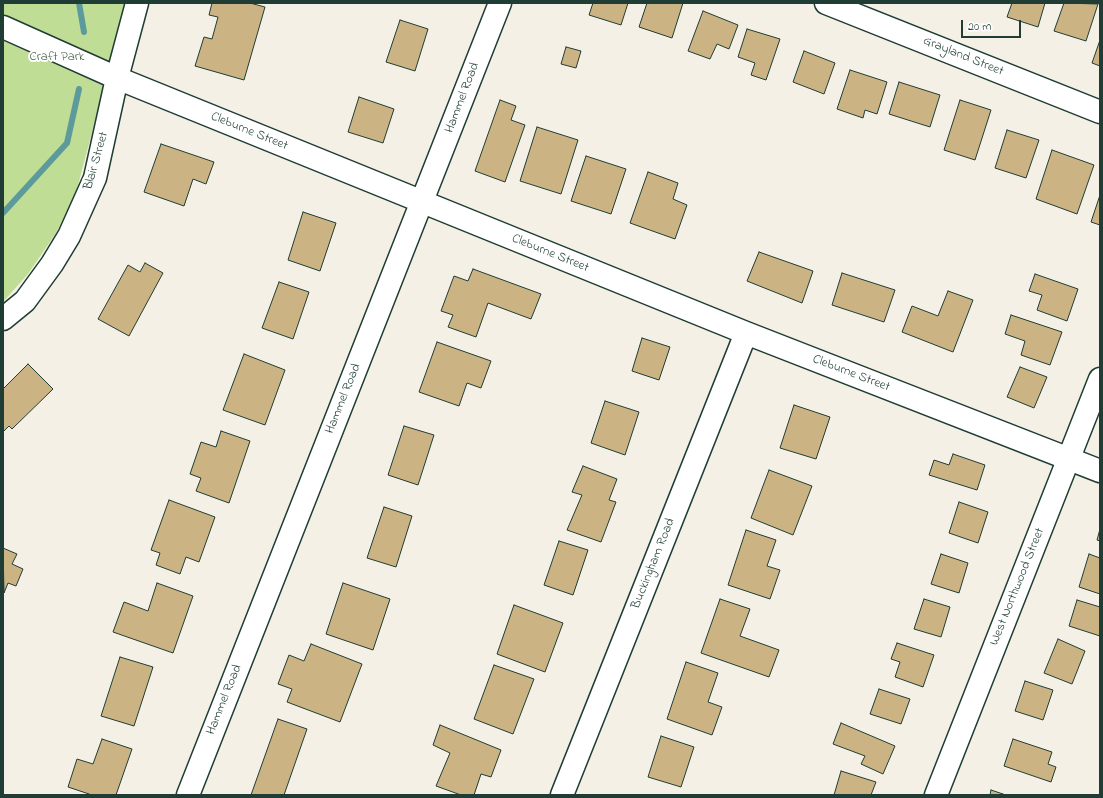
<!DOCTYPE html>
<style>
body{margin:0}
#map{position:relative;width:1103px;height:798px;overflow:hidden;background:#f5f0e6;font-family:"Indie Flower",sans-serif}
canvas{display:block}
.frame{position:absolute;inset:0;border:4px solid #1f3d34;pointer-events:none}
.scale{position:absolute;left:961px;top:20px;width:60px;height:18px;box-sizing:border-box;border:2px solid #1f3d34;border-top:0;padding-left:5px;font-size:12px;line-height:14px;white-space:nowrap;color:#1f3d34;-webkit-text-stroke:3px #fff;paint-order:stroke}
</style>
<div id="map">
<canvas width="1103" height="798"></canvas>
<div class="frame"></div>
<div class="scale">20 m</div>
</div>
<script>
const c = document.querySelector('canvas').getContext('2d');
c.lineJoin = 'round';
function fill(path, color) { c.fillStyle = color; c.fill(path, 'evenodd'); }
const poly = rows => new Path2D(rows.map(r => 'M' + r).join(''));
function trace(path, color, width, dash) { c.strokeStyle = color; c.lineWidth = width; c.lineCap = dash ? 'butt' : 'round'; c.setLineDash(dash || []); c.stroke(path); }
function label(font, color, halo, rows, align = 'center') {
  c.font = font + ' "Indie Flower",sans-serif'; c.lineWidth = 4; c.setLineDash([]); c.textBaseline = 'middle'; c.strokeStyle = halo; c.fillStyle = color; for (const [text, x, y, turn = 0] of rows) {
    c.save(); c.translate(x, y); c.rotate((+turn || 0) * Math.PI / 180); c.textAlign = isNaN(turn) ? turn : align; if (halo) c.strokeText(text, 0, 0); c.fillText(text, 0, 0); c.restore();
  }
}
fill(poly([
 [3,3,126,3,76,193,56,233,28,274,3,302]
]), '#c0dd95');
trace(poly([
 [79,3,84,32],
 [3,213,67,143,79,89]
]), '#5d9a9b', 6);
const building = poly([
 [212,3,250,3,265,7,244,80,195,66,204,37,212,39,218,17,209,15,212,3],
 [593,3,628,3,621,25,589,15,593,3],
 [647,3,683,3,672,38,639,27,647,3],
 [1012,3,1045,3,1038,27,1007,17,1012,3],
 [1064,3,1098,4,1086,41,1054,31,1064,3],
 [703,11,738,25,729,49,717,44,710,59,688,51,703,11],
 [400,20,428,29,415,71,386,62,400,20],
 [747,29,780,39,766,80,751,75,755,63,738,57,747,29],
 [1100,40,1100,66,1092,63,1100,40],
 [566,47,581,51,576,68,561,64,566,47],
 [804,51,835,63,824,94,793,82,804,51],
 [850,70,887,82,877,114,865,110,863,118,837,109,850,70],
 [899,82,940,95,930,127,889,114,899,82],
 [359,97,394,109,383,143,348,132,359,97],
 [500,100,516,106,511,120,525,125,505,182,475,171,500,100],
 [960,100,991,110,975,160,944,150,960,100],
 [537,127,578,140,561,194,520,181,537,127],
 [1007,130,1039,140,1026,178,995,168,1007,130],
 [161,144,214,162,206,184,193,179,184,206,144,192,161,144],
 [1052,150,1094,165,1077,214,1036,199,1052,150],
 [586,156,626,169,611,214,571,201,586,156],
 [648,172,678,183,673,199,687,205,675,239,630,223,648,172],
 [1100,195,1100,225,1091,222,1100,195],
 [303,212,336,223,320,271,288,260,303,212],
 [759,252,813,271,802,303,747,281,759,252],
 [145,263,163,273,129,336,98,319,128,265,140,272,145,263],
 [473,269,541,294,531,319,488,303,476,337,448,327,453,315,441,311,454,276,468,281,473,269],
 [842,273,895,290,884,322,832,305,842,273],
 [1035,274,1078,289,1067,321,1037,310,1042,295,1029,291,1035,274],
 [279,282,309,292,293,339,262,328,279,282],
 [948,291,973,300,953,352,902,332,912,306,938,316,948,291],
 [1011,315,1062,332,1050,365,1021,355,1025,341,1005,334,1011,315],
 [642,338,670,347,659,380,632,371,642,338],
 [437,342,491,361,481,388,467,383,459,406,419,392,437,342],
 [244,354,285,370,265,425,223,410,244,354],
 [28,364,53,389,12,429,9,426,3,432,3,389,28,364],
 [1020,367,1047,377,1034,408,1007,397,1020,367],
 [605,401,639,412,625,455,591,443,605,401],
 [794,405,830,417,816,459,780,448,794,405],
 [404,426,434,435,418,485,388,475,404,426],
 [221,431,250,441,229,503,196,491,201,478,190,474,201,442,216,447,221,431],
 [953,454,985,465,977,490,929,475,934,460,949,465,953,454],
 [583,466,617,479,609,500,616,502,601,542,567,530,582,495,572,492,583,466],
 [769,470,812,486,793,535,751,518,769,470],
 [169,500,215,517,199,562,186,557,180,574,156,565,160,553,151,550,169,500],
 [959,502,988,512,978,543,949,533,959,502],
 [384,507,412,516,396,567,367,558,384,507],
 [1100,529,1100,541,1097,540,1100,529],
 [746,530,776,540,767,566,780,570,770,599,728,585,746,530],
 [559,541,588,550,573,595,544,585,559,541],
 [3,548,17,554,12,564,23,569,16,586,8,583,4,593,3,548],
 [941,554,968,563,959,593,931,584,941,554],
 [1089,554,1100,558,1100,594,1079,587,1089,554],
 [157,583,193,596,173,653,113,632,124,602,148,611,157,583],
 [343,583,390,599,373,650,326,634,343,583],
 [720,599,750,609,740,636,779,650,769,677,701,653,720,599],
 [924,599,950,607,941,637,914,629,924,599],
 [1077,600,1100,607,1100,636,1069,626,1077,600],
 [514,605,563,623,545,672,497,654,514,605],
 [1058,639,1085,651,1072,684,1044,673,1058,639],
 [897,643,934,655,923,687,895,677,900,662,891,659,897,643],
 [311,644,362,664,340,722,287,702,292,689,278,684,289,655,304,661,311,644],
 [120,657,153,667,134,726,101,716,120,657],
 [686,662,718,673,708,702,722,707,712,735,667,719,686,662],
 [494,665,534,679,513,734,474,719,494,665],
 [1025,681,1053,690,1043,720,1015,711,1025,681],
 [879,689,910,699,901,724,870,714,879,689],
 [278,719,307,729,284,795,251,795,278,719],
 [841,723,895,746,883,774,861,764,865,756,833,744,841,723],
 [440,725,501,750,491,777,481,774,474,795,461,795,436,786,450,753,433,745,440,725],
 [661,736,694,747,681,787,648,777,661,736],
 [102,739,132,749,116,795,92,795,68,787,77,759,93,764,102,739],
 [1013,739,1052,752,1048,764,1056,767,1051,782,1004,766,1013,739],
 [841,771,876,782,871,795,834,795,841,771],
 [991,790,1006,795,990,795,991,790]
]);
fill(building, '#cbb383');
trace(building, '#1f3d34', 1);
const minor = poly([
 [826,3,1100,112],
 [3,27,117,78,746,333,1100,471],
 [3,319,25,301,52,264,69,236,95,178,117,78,137,3],
 [188,795,500,3],
 [562,795,746,333],
 [936,795,1100,379]
]);
trace(minor, '#1f3d34', 25);
trace(minor, '#fff', 22);
label('13px', '#1f3d34', '#fff', [
 ["Grayland Street",963,57,22],
 ["Hammel Road",463,98,-69],
 ["Cleburne Street",249,132,22],
 ["Blair Street",97,161,-74],
 ["Cleburne Street",550,254,22],
 ["Cleburne Street",851,374,21],
 ["Hammel Road",344,399,-68],
 ["Buckingham Road",654,564,-68],
 ["West Northwood Street",1018,587,-68],
 ["Hammel Road",225,700,-68]
]);
label('13px', '#3f5d47', '#fff', [
 ["Craft Park",57,58]
]);
</script>
